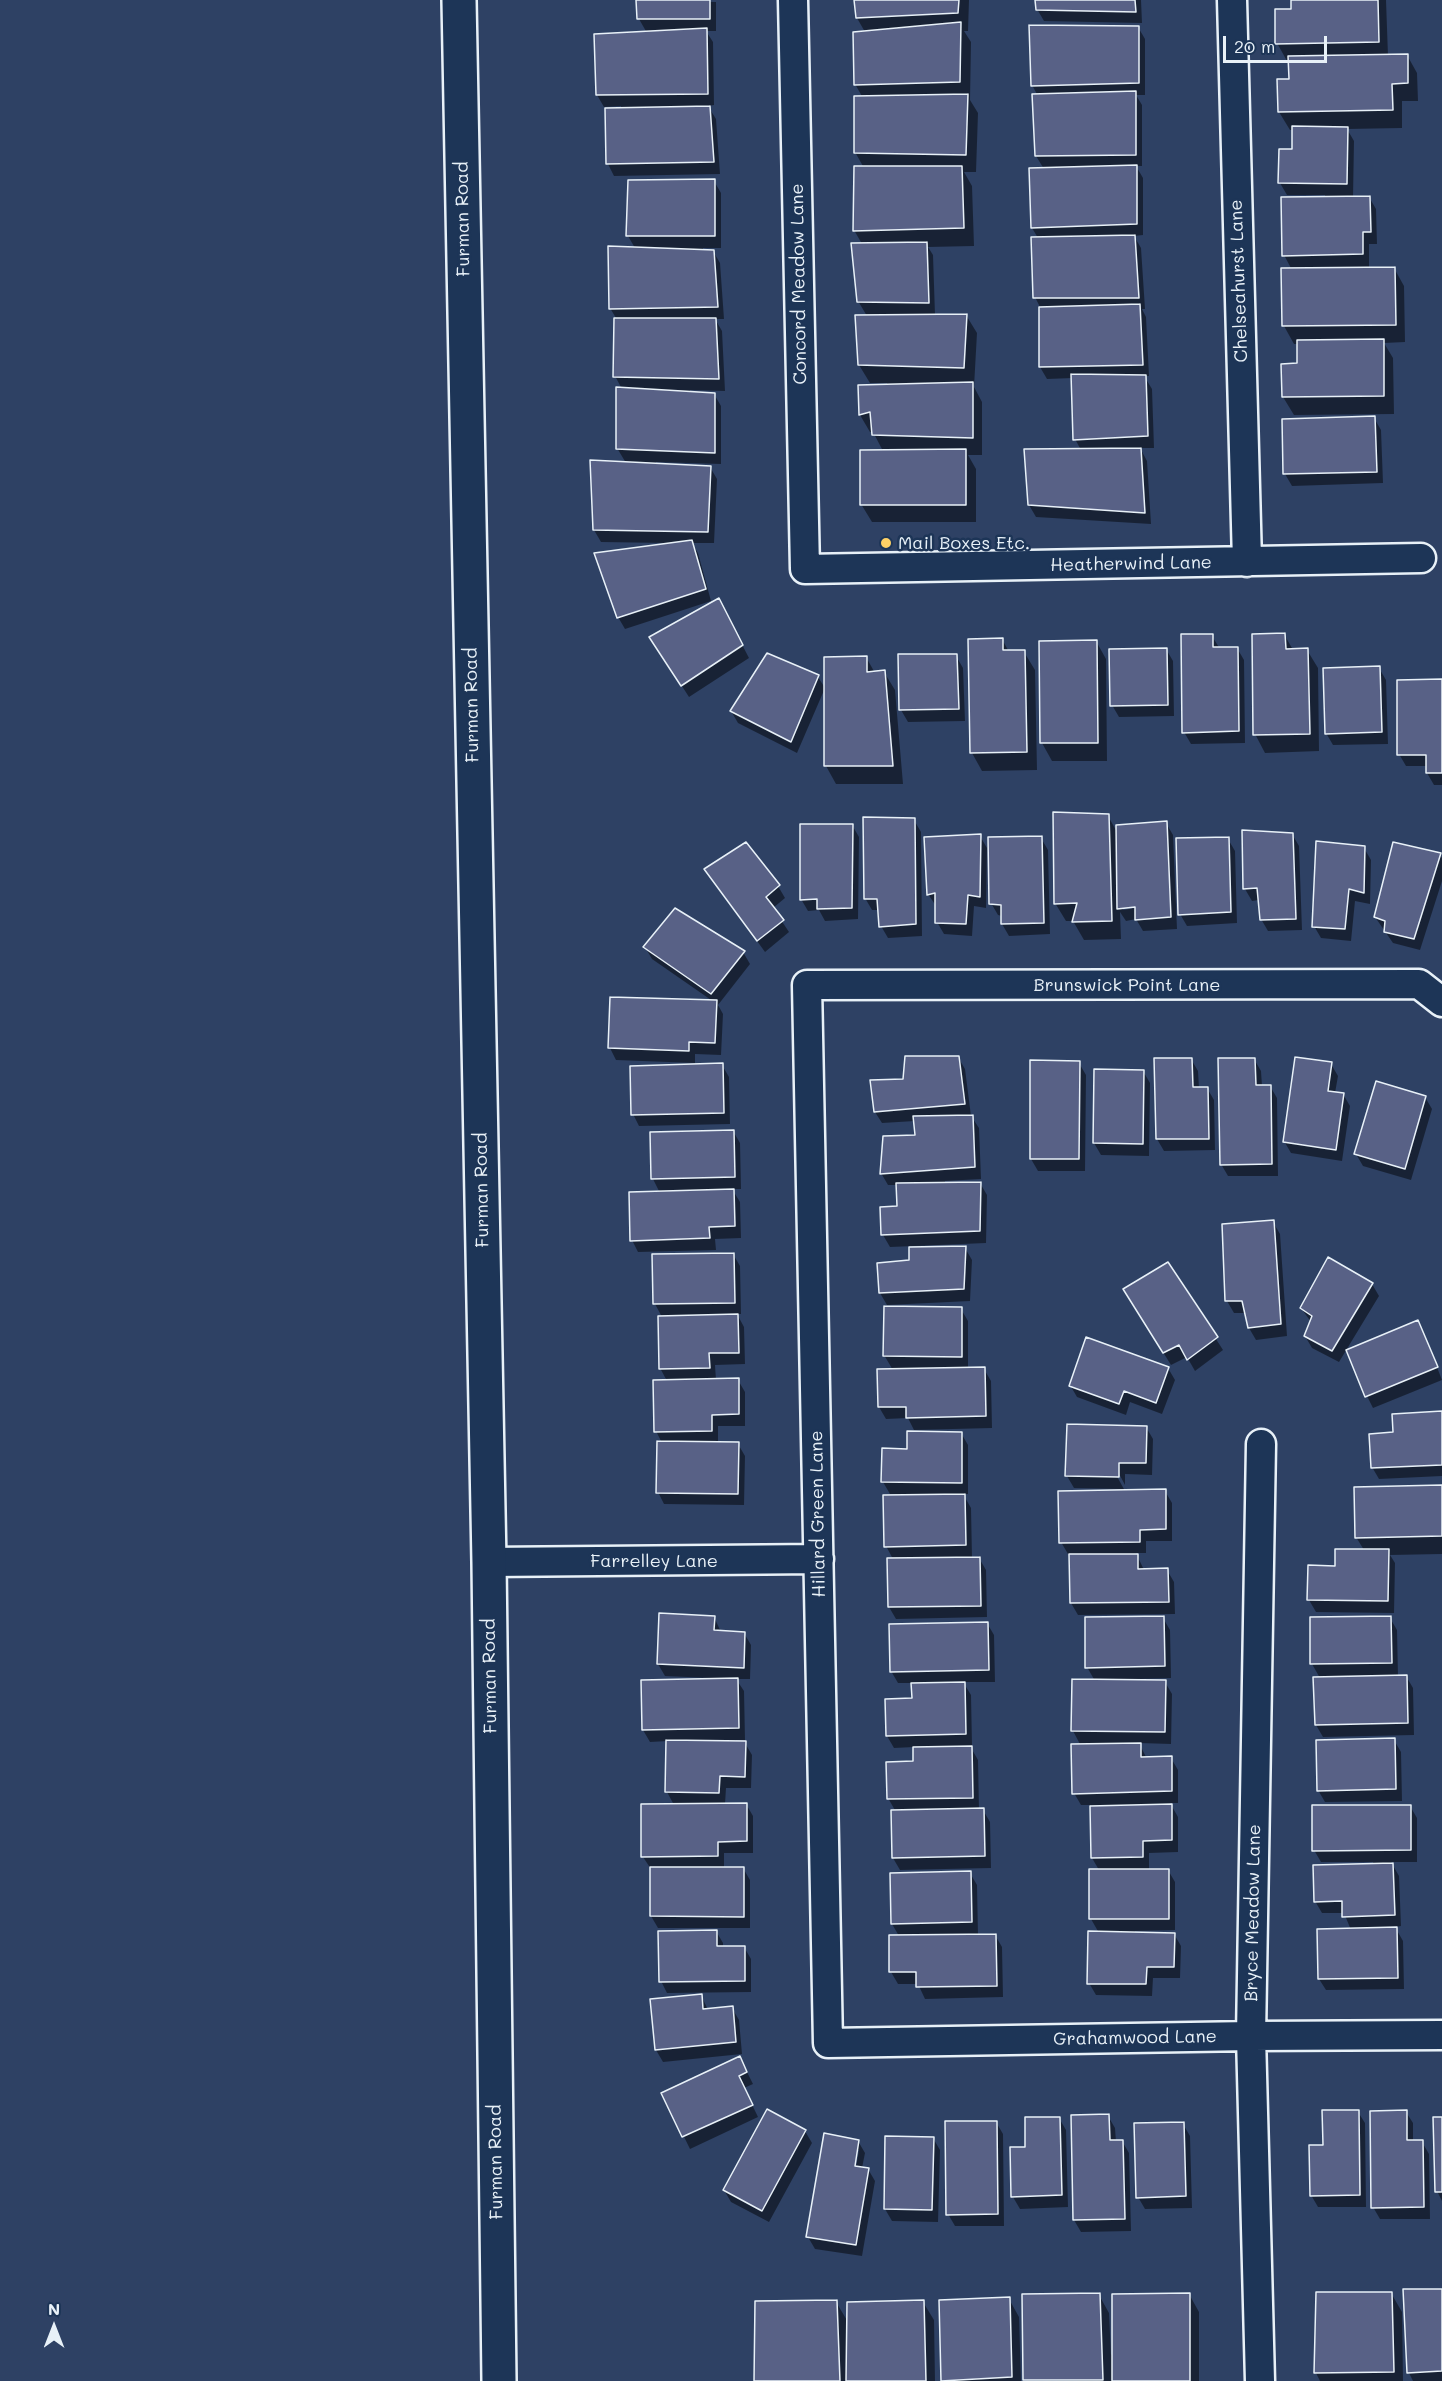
<!DOCTYPE html>
<style>
body{margin:0}
#map{position:relative;width:1442px;height:2381px;overflow:hidden;background:#2e4164;font-family:Mali,sans-serif}
canvas{display:block}
.north{position:absolute;left:24px;top:2297px;width:60px;height:60px;-webkit-text-stroke:4px #1d3557;paint-order:stroke;rotate:0deg;font-size:16px;font-weight:700;line-height:24px;text-align:center;color:#e8f1f8}
.north::after{content:'';display:block;margin:auto;width:21px;height:27px;background:#e8f1f8;clip-path:polygon(50% 0,100% 100%,50% 72%,0 100%)}
.scale{position:absolute;left:1223px;top:36px;width:104px;height:27px;box-sizing:border-box;border:3px solid #e8f1f8;border-top:0;padding-left:8px;font-size:18px;line-height:21px;white-space:nowrap;color:#e8f1f8;-webkit-text-stroke:4px #1d3557;paint-order:stroke}
</style>
<div id="map">
<canvas width="1442" height="2381"></canvas>
<div class="north">N</div>
<div class="scale">20 m</div>
</div>
<script>
const c = document.querySelector('canvas').getContext('2d');
c.lineJoin = 'round';
function fill(path, color) { c.fillStyle = color; c.fill(path, 'evenodd'); }
const poly = rows => new Path2D(rows.map(r => 'M' + r).join(''));
function trace(path, color, width, dash) { c.strokeStyle = color; c.lineWidth = width; c.lineCap = dash ? 'butt' : 'round'; c.setLineDash(dash || []); c.stroke(path); }
function label(font, color, halo, rows, align = 'center') {
  c.font = font + ' Mali,sans-serif'; c.lineWidth = 5; c.setLineDash([]); c.textBaseline = 'middle'; c.strokeStyle = halo; c.fillStyle = color; for (const [text, x, y, turn = 0] of rows) {
    c.save(); c.translate(x, y); c.rotate((+turn || 0) * Math.PI / 180); c.textAlign = isNaN(turn) ? turn : align; if (halo) c.strokeText(text, 0, 0); c.fillText(text, 0, 0); c.restore();
  }
}
fill(poly([
 [638,0,716,2,716,31,706,31,713,42,714,105,708,106,716,119,720,174,614,176,608,164,621,106,604,107,597,95,647,33,639,19],
 [856,0,969,0,968,31,964,31,971,42,970,100,978,113,976,172,964,172,972,186,974,246,928,247,933,255,935,315,966,315,977,333,974,387,982,402,982,455,968,455,976,469,976,522,872,522,861,504,883,451,873,432,870,432,860,415,887,386,887,383,870,383,859,365,867,316,858,301,862,244,854,230,864,168,855,152,863,98,855,84,865,32,857,18],
 [1037,0,1141,0,1142,23,1044,21,1037,9],
 [1293,0,1386,0,1388,56,1407,55,1417,73,1418,101,1402,101,1402,128,1347,129,1354,141,1353,198,1369,197,1376,209,1377,244,1369,244,1369,269,1394,268,1404,286,1405,342,1384,343,1393,358,1394,414,1294,415,1283,397,1299,365,1298,344,1294,344,1284,326,1292,270,1284,255,1325,198,1325,195,1287,195,1280,183,1293,151,1293,130,1290,130,1279,112,1290,81,1290,61,1287,61,1277,43,1293,10],
 [1138,27,1145,39,1145,95,1136,95,1142,105,1142,166,1136,166,1143,178,1143,235,1134,236,1141,248,1145,309,1142,309,1146,317,1149,376,1144,376,1152,389,1154,448,1140,448,1147,461,1151,524,1036,517,1029,505,1081,450,1075,439,1073,378,1047,379,1040,367,1040,307,1035,297,1038,238,1032,228,1030,169,1044,169,1036,156,1038,96,1032,85],
 [714,181,721,193,721,248,703,248,703,251,713,251,720,263,724,319,715,319,722,331,725,391,690,390,690,393,714,394,721,406,721,464,656,462,656,465,710,467,717,479,714,543,692,543,698,553,711,601,625,629,618,617,668,544,668,543,601,542,594,530,626,463,617,448,622,389,615,376,616,318,610,308,635,248,628,236,629,182],
 [1374,418,1381,430,1383,483,1292,486,1285,474,1283,420],
 [725,612,749,658,689,697,658,649],
 [1284,634,1293,650,1307,650,1318,668,1319,751,1265,753,1255,734],
 [1212,636,1220,649,1237,648,1244,660,1245,743,1191,744,1184,732],
 [1002,639,1009,652,1024,652,1035,670,1037,770,982,771,972,753],
 [1096,641,1106,659,1107,761,1052,761,1042,743,1040,642],
 [1166,649,1173,661,1174,716,1119,717,1112,705],
 [956,656,963,668,965,721,908,722,901,710],
 [866,657,875,673,884,672,895,690,903,784,836,784,826,766],
 [1379,668,1386,680,1388,744,1333,745,1326,733],
 [818,677,825,688,797,753,738,723,731,711],
 [1442,681,1442,785,1434,785,1427,773,1427,766,1406,766,1399,754],
 [1108,816,1117,832,1166,823,1173,835,1177,929,1143,931,1136,919,1126,921,1120,912,1121,939,1084,940,1073,921,1066,921,1055,903],
 [1123,907,1142,907,1123,910],
 [914,820,921,832,922,936,888,938,881,926,879,910,872,910,865,898],
 [852,825,859,837,858,919,825,921,819,910,808,911,801,899],
 [1244,832,1292,834,1299,846,1302,930,1268,931,1261,919,1259,900,1252,901,1245,889],
 [980,836,987,848,986,908,974,906,972,936,944,934,937,922,936,906,928,894],
 [1041,838,1048,850,1050,934,1009,936,1002,924,1002,916,998,915,991,903],
 [1228,839,1235,851,1237,923,1187,926,1180,914],
 [1364,848,1371,860,1370,904,1355,901,1351,941,1321,938,1314,926],
 [1440,855,1442,858,1442,881,1420,950,1393,943,1375,917],
 [706,870,778,886,785,898,773,908,789,932,765,952],
 [645,947,743,952,750,964,718,1005,723,1014,721,1055,695,1054,695,1063,616,1060,610,1048,611,998,714,1002,652,959],
 [958,1057,965,1069,971,1116,979,1128,981,1179,945,1181,945,1184,980,1183,987,1195,986,1243,890,1247,883,1235,898,1208,898,1185,888,1185,881,1173,916,1136,915,1121,882,1123,875,1112,904,1080],
 [1191,1059,1198,1071,1199,1088,1207,1088,1214,1100,1215,1150,1164,1151,1157,1139,1156,1060],
 [1254,1059,1261,1071,1262,1086,1270,1086,1277,1098,1278,1176,1228,1176,1221,1164],
 [1032,1062,1079,1063,1086,1075,1085,1171,1038,1171,1031,1159],
 [1331,1064,1338,1076,1335,1093,1343,1094,1350,1106,1342,1161,1291,1153,1284,1141],
 [722,1065,729,1077,730,1124,639,1126,633,1114],
 [1095,1071,1143,1071,1150,1083,1149,1156,1101,1155,1094,1143],
 [1425,1097,1432,1109,1411,1180,1363,1166,1356,1154],
 [733,1131,740,1143,741,1189,732,1189,740,1202,741,1238,715,1239,716,1250,638,1252,632,1240,660,1193,653,1179,652,1133],
 [1273,1222,1280,1234,1287,1336,1256,1340,1249,1328,1246,1313,1234,1313,1227,1301],
 [965,1248,972,1260,970,1301,887,1305,880,1293,911,1262],
 [733,1254,740,1266,741,1314,737,1314,744,1327,745,1364,715,1365,716,1380,738,1380,745,1392,745,1426,718,1426,718,1443,738,1444,745,1456,744,1505,664,1504,658,1492,662,1443,656,1431,667,1381,660,1368,662,1317,655,1304],
 [1168,1264,1223,1350,1195,1371,1187,1357,1171,1365,1132,1302],
 [1372,1284,1379,1296,1339,1362,1312,1348,1305,1336,1311,1322,1301,1308],
 [961,1309,968,1321,968,1369,984,1369,991,1381,992,1428,914,1430,908,1418,886,1419,879,1407,893,1370,884,1355],
 [1418,1322,1424,1334,1442,1380,1373,1408,1367,1396],
 [1168,1368,1175,1380,1162,1414,1130,1402,1126,1415,1077,1397,1070,1385],
 [1442,1413,1442,1476,1379,1479,1372,1467,1395,1434],
 [1146,1427,1153,1439,1152,1475,1125,1474,1125,1485,1117,1470,1114,1471,1125,1491,1165,1491,1172,1503,1172,1541,1146,1541,1146,1553,1136,1553,1144,1570,1167,1570,1174,1582,1175,1614,1078,1615,1071,1603,1071,1554,1068,1554,1061,1542,1122,1491,1122,1489,1074,1488,1067,1476],
 [961,1433,968,1445,968,1494,963,1494,971,1508,972,1558,979,1558,986,1570,987,1617,896,1619,889,1607,893,1559,886,1546,897,1494,890,1494,883,1482,909,1451],
 [1442,1487,1442,1554,1390,1555,1395,1563,1394,1613,1316,1612,1309,1600,1336,1567,1364,1550,1356,1537],
 [714,1617,721,1632,744,1633,751,1645,750,1679,736,1679,744,1691,745,1740,736,1740,736,1743,745,1743,752,1755,751,1788,726,1788,725,1804,746,1804,753,1816,753,1853,724,1853,724,1868,743,1868,750,1880,750,1928,658,1928,651,1916,651,1869,643,1857,674,1805,667,1792,668,1741,650,1742,643,1730,710,1680,710,1678,665,1676,658,1664],
 [1163,1618,1170,1630,1171,1678,1137,1679,1137,1681,1165,1682,1172,1694,1171,1744,1139,1743,1147,1759,1171,1758,1178,1770,1178,1803,1170,1803,1178,1817,1178,1852,1149,1853,1149,1870,1168,1870,1175,1882,1175,1930,1135,1931,1135,1934,1174,1934,1181,1946,1180,1978,1153,1978,1152,1996,1096,1995,1089,1983,1099,1933,1091,1919,1091,1870,1099,1870,1092,1858,1091,1805,1081,1805,1074,1793,1081,1746,1073,1731,1095,1681,1087,1667],
 [1390,1618,1397,1630,1398,1676,1406,1676,1413,1688,1414,1735,1323,1737,1316,1725,1315,1678,1320,1678,1312,1664],
 [987,1623,994,1635,995,1682,963,1682,971,1695,972,1746,970,1746,978,1760,979,1810,983,1810,990,1822,991,1868,900,1870,893,1858,896,1812,888,1798,914,1763,914,1747,894,1748,887,1736,913,1699,913,1683,898,1683,891,1671],
 [1394,1740,1401,1752,1402,1801,1325,1802,1318,1790],
 [1410,1806,1417,1818,1417,1862,1391,1862,1399,1876,1401,1926,1395,1927,1403,1941,1404,1989,1326,1990,1319,1979,1351,1930,1344,1913,1322,1913,1315,1901,1374,1865,1373,1862,1321,1862,1314,1850],
 [970,1873,977,1885,978,1935,995,1935,1002,1947,1003,1997,925,1999,918,1984,898,1984,891,1972,899,1936,892,1924],
 [716,1931,723,1943,723,1948,744,1947,751,1959,751,1992,667,1993,661,1981],
 [701,1995,708,2010,732,2008,739,2020,742,2054,663,2062,656,2050,651,2000],
 [746,2070,753,2084,744,2088,758,2117,690,2149,663,2094],
 [1358,2112,1365,2123,1366,2207,1318,2207,1311,2195,1324,2146],
 [1406,2112,1413,2123,1413,2142,1422,2142,1429,2154,1430,2219,1380,2219,1373,2207],
 [1108,2116,1115,2128,1116,2142,1122,2141,1129,2153,1131,2231,1081,2232,1074,2220,1072,2117],
 [1059,2118,1066,2130,1068,2207,1020,2209,1013,2197,1027,2148],
 [1442,2118,1442,2201,1437,2191],
 [996,2122,1003,2134,1004,2226,955,2226,948,2214],
 [1183,2124,1190,2136,1192,2208,1145,2209,1138,2197],
 [805,2131,812,2143,769,2222,731,2202,724,2190],
 [933,2138,940,2150,938,2222,892,2221,885,2209],
 [858,2141,865,2153,862,2168,868,2169,875,2181,862,2256,815,2249,808,2237],
 [856,2150,859,2150,855,2173,852,2173],
 [1442,2291,1442,2381,1413,2381,1409,2373],
 [1391,2293,1402,2312,1403,2381,1320,2381,1316,2373],
 [1189,2294,1199,2312,1199,2381,1114,2381,1112,2378,1112,2381,1025,2380,1099,2295,1109,2313,1111,2355],
 [1009,2299,1019,2317,1021,2381,942,2381,940,2301],
 [836,2302,848,2322,923,2302,934,2320,935,2381,756,2381]
]), '#0007');
const building = poly([
 [636,0,710,0,710,19,637,19,636,0],
 [854,0,959,0,958,13,856,18,854,0],
 [1035,0,1135,0,1136,12,1036,10,1035,0],
 [1291,0,1378,0,1379,42,1275,44,1275,9,1291,9,1291,0],
 [961,22,960,82,854,85,853,32,961,22],
 [1029,25,1139,26,1139,83,1031,86,1029,25],
 [707,28,708,94,596,95,594,34,707,28],
 [1408,54,1408,83,1392,84,1393,110,1278,112,1277,79,1289,79,1288,56,1408,54],
 [1136,91,1136,155,1035,156,1032,94,1136,91],
 [968,94,966,155,854,153,854,96,968,94],
 [710,106,714,162,606,164,605,108,710,106],
 [1292,126,1348,127,1347,184,1278,183,1279,149,1292,149,1292,126],
 [1137,165,1137,224,1031,228,1029,168,1137,165],
 [854,166,962,166,964,228,853,231,854,166],
 [715,179,715,236,626,236,628,180,715,179],
 [1370,196,1371,232,1363,232,1363,254,1282,256,1281,197,1370,196],
 [1135,235,1139,298,1033,298,1031,237,1135,235],
 [927,242,929,303,857,302,851,243,927,242],
 [608,246,714,250,718,307,609,309,608,246],
 [1395,267,1396,325,1282,326,1281,268,1395,267],
 [1140,304,1143,365,1039,367,1039,307,1140,304],
 [967,314,964,368,858,365,855,315,967,314],
 [614,318,716,318,719,379,613,377,614,318],
 [1384,339,1384,396,1282,397,1281,364,1297,363,1297,340,1384,339],
 [1071,374,1146,375,1148,436,1073,440,1071,374],
 [973,382,973,438,872,435,870,412,859,415,858,385,973,382],
 [616,387,715,393,715,453,616,449,616,387],
 [1375,416,1377,472,1283,474,1282,419,1375,416],
 [1141,448,1145,513,1028,505,1024,449,1141,448],
 [966,449,966,505,860,505,860,450,966,449],
 [590,460,711,466,708,532,593,530,590,460],
 [692,540,706,589,617,618,594,553,692,540],
 [719,598,743,645,681,686,649,637,719,598],
 [1285,633,1286,649,1308,648,1310,734,1253,735,1252,634,1285,633],
 [1181,634,1213,634,1213,647,1238,647,1239,731,1182,733,1181,634],
 [1003,638,1003,650,1025,650,1027,752,970,753,968,639,1003,638],
 [1097,640,1098,743,1040,743,1039,641,1097,640],
 [1167,648,1168,705,1110,706,1109,649,1167,648],
 [767,653,819,675,791,742,730,711,767,653],
 [898,654,957,654,959,709,899,710,898,654],
 [867,656,867,672,885,670,893,766,824,766,824,657,867,656],
 [1380,666,1382,732,1325,734,1323,668,1380,666],
 [1442,679,1442,773,1426,773,1426,755,1397,755,1397,680,1442,679],
 [1053,812,1109,814,1112,921,1072,922,1077,903,1054,904,1053,812],
 [863,817,915,818,916,924,879,927,877,899,864,899,863,817],
 [1167,821,1171,917,1135,920,1135,907,1117,909,1116,825,1167,821],
 [800,824,853,824,852,908,817,909,817,899,800,900,800,824],
 [1242,830,1293,833,1296,919,1260,920,1257,888,1243,889,1242,830],
 [981,834,980,897,968,895,966,924,935,923,935,893,927,895,924,837,981,834],
 [1042,836,1044,923,1001,924,1001,905,989,904,988,837,1042,836],
 [1229,837,1231,912,1178,915,1176,838,1229,837],
 [1316,841,1365,846,1364,893,1349,889,1345,929,1312,927,1316,841],
 [746,842,780,885,766,897,784,920,757,941,704,869,746,842],
 [1393,842,1441,853,1414,939,1384,932,1385,921,1374,917,1393,842],
 [675,908,745,951,711,994,643,947,675,908],
 [610,997,717,1000,715,1043,689,1042,689,1051,608,1048,610,997],
 [905,1056,959,1056,965,1104,874,1112,870,1080,903,1079,905,1056],
 [1295,1057,1332,1062,1328,1091,1344,1093,1336,1150,1283,1142,1295,1057],
 [1154,1058,1192,1058,1193,1087,1208,1087,1209,1139,1156,1139,1154,1058],
 [1218,1058,1255,1058,1256,1085,1271,1085,1272,1164,1220,1165,1218,1058],
 [1030,1060,1080,1061,1079,1159,1030,1159,1030,1060],
 [723,1063,724,1113,631,1115,630,1066,723,1063],
 [1094,1069,1144,1070,1143,1144,1093,1143,1094,1069],
 [1376,1081,1426,1096,1405,1169,1354,1154,1376,1081],
 [973,1115,975,1167,880,1174,883,1136,915,1135,913,1116,973,1115],
 [734,1130,735,1177,651,1179,650,1132,734,1130],
 [981,1182,980,1231,881,1235,880,1207,897,1206,896,1183,981,1182],
 [734,1189,735,1226,709,1227,710,1238,630,1241,629,1192,734,1189],
 [1274,1220,1281,1324,1248,1328,1242,1301,1225,1301,1222,1224,1274,1220],
 [966,1246,964,1289,879,1293,877,1263,909,1260,909,1247,966,1246],
 [734,1253,735,1303,653,1304,652,1254,734,1253],
 [1328,1257,1373,1283,1332,1351,1304,1336,1312,1316,1300,1308,1328,1257],
 [1168,1262,1218,1337,1187,1360,1179,1345,1163,1353,1123,1289,1168,1262],
 [884,1306,962,1307,962,1357,883,1356,884,1306],
 [738,1314,739,1353,709,1353,710,1368,659,1369,658,1316,738,1314],
 [1418,1320,1438,1367,1365,1397,1346,1350,1418,1320],
 [1086,1337,1169,1367,1156,1403,1124,1391,1119,1404,1069,1386,1086,1337],
 [985,1367,986,1416,906,1418,906,1407,878,1407,877,1369,985,1367],
 [739,1378,739,1414,712,1415,712,1431,654,1432,653,1380,739,1378],
 [1442,1411,1442,1465,1371,1468,1369,1434,1393,1432,1392,1414,1442,1411],
 [1067,1424,1147,1426,1146,1463,1119,1463,1119,1477,1065,1476,1067,1424],
 [907,1431,962,1432,962,1483,881,1482,882,1448,907,1449,907,1431],
 [657,1441,739,1442,738,1494,656,1493,657,1441],
 [1442,1485,1442,1536,1355,1538,1354,1487,1442,1485],
 [1166,1489,1166,1529,1140,1530,1140,1542,1059,1543,1058,1491,1166,1489],
 [965,1494,966,1545,884,1547,883,1495,965,1494],
 [1335,1549,1389,1549,1388,1601,1307,1600,1308,1565,1335,1566,1335,1549],
 [1069,1554,1138,1554,1138,1569,1168,1568,1169,1602,1070,1603,1069,1554],
 [980,1557,981,1606,888,1607,887,1558,980,1557],
 [659,1613,715,1616,714,1630,745,1632,744,1668,657,1664,659,1613],
 [1164,1616,1165,1666,1085,1668,1085,1617,1164,1616],
 [1391,1616,1392,1663,1310,1664,1310,1617,1391,1616],
 [988,1622,989,1670,890,1672,889,1624,988,1622],
 [1407,1675,1408,1723,1315,1725,1313,1677,1407,1675],
 [738,1678,739,1728,642,1730,641,1680,738,1678],
 [1072,1679,1166,1680,1165,1732,1071,1731,1072,1679],
 [965,1682,966,1734,886,1736,885,1699,912,1698,911,1683,965,1682],
 [1395,1738,1396,1789,1317,1791,1316,1740,1395,1738],
 [666,1740,746,1741,745,1777,720,1776,719,1793,665,1792,666,1740],
 [1141,1743,1141,1757,1172,1756,1172,1791,1072,1794,1071,1744,1141,1743],
 [972,1746,973,1798,887,1799,886,1762,913,1761,913,1747,972,1746],
 [747,1803,747,1841,718,1842,718,1856,641,1857,641,1804,747,1803],
 [1172,1804,1172,1840,1143,1841,1143,1857,1091,1858,1090,1806,1172,1804],
 [1312,1805,1411,1805,1411,1850,1312,1851,1312,1805],
 [984,1808,985,1856,892,1858,891,1810,984,1808],
 [1393,1863,1395,1915,1342,1917,1342,1901,1314,1902,1313,1865,1393,1863],
 [650,1867,744,1867,744,1917,650,1916,650,1867],
 [1089,1869,1169,1869,1169,1919,1089,1919,1089,1869],
 [971,1871,972,1922,891,1924,890,1873,971,1871],
 [1397,1927,1398,1978,1318,1979,1317,1929,1397,1927],
 [717,1930,717,1946,745,1946,745,1981,659,1982,658,1931,717,1930],
 [1088,1931,1175,1933,1174,1967,1147,1967,1146,1984,1087,1984,1088,1931],
 [996,1934,997,1986,916,1987,916,1972,889,1972,889,1935,996,1934],
 [702,1994,703,2009,733,2006,736,2042,655,2050,650,1999,702,1994],
 [740,2056,747,2072,739,2076,753,2105,682,2137,661,2093,740,2056],
 [767,2109,806,2130,762,2211,723,2190,767,2109],
 [1322,2110,1359,2110,1360,2195,1310,2196,1309,2145,1323,2145,1322,2110],
 [1407,2110,1407,2140,1423,2140,1424,2207,1371,2208,1370,2111,1407,2110],
 [1109,2114,1110,2140,1123,2140,1125,2219,1073,2220,1071,2115,1109,2114],
 [1025,2117,1060,2117,1062,2195,1011,2197,1010,2147,1025,2147,1025,2117],
 [1433,2117,1442,2117,1442,2192,1435,2192,1433,2117],
 [945,2121,997,2121,998,2214,946,2215,945,2121],
 [1184,2122,1186,2196,1136,2198,1134,2123,1184,2122],
 [824,2133,859,2140,855,2166,869,2168,856,2245,806,2237,824,2133],
 [885,2136,934,2137,932,2210,884,2209,885,2136],
 [1403,2289,1442,2289,1442,2371,1407,2373,1403,2289],
 [1316,2292,1392,2292,1394,2372,1314,2373,1316,2292],
 [1100,2293,1103,2380,1023,2380,1022,2294,1100,2293],
 [1190,2293,1190,2381,1112,2381,1112,2294,1190,2293],
 [1010,2297,1012,2377,941,2381,939,2300,1010,2297],
 [837,2300,840,2381,754,2381,755,2301,837,2300],
 [924,2300,926,2381,846,2381,847,2302,924,2300]
]);
fill(building, '#586186');
trace(building, '#e8f1f8', 1.5);
const minor = poly([
 [793,0,805,569,1421,558],
 [1232,0,1247,562],
 [1442,1002,1419,984,807,985,828,2043,1251,2036,1442,2035],
 [489,1562,819,1559],
 [1260,2381,1251,2036,1261,1444]
]);
const tertiary = poly([
 [459,0,489,1562,499,2381]
]);
trace(minor, '#e8f1f8', 33);
trace(tertiary, '#e8f1f8', 38);
trace(minor, '#1d3557', 28);
trace(tertiary, '#1d3557', 33);
for (const [x, y, r, color] of [
 [886,543,6,"#ffd166"]
]) { const dot = new Path2D(); dot.arc(x, y, r, 0, 2 * Math.PI); c.fillStyle = color; c.fill(dot); trace(dot, '#1d3557', 2); }
label('18px', '#e8f1f8', '#1d3557', [
 ["Furman Road",463,219,-91],
 ["Chelseahurst Lane",1239,281,-92],
 ["Concord Meadow Lane",799,284,-91],
 ["Heatherwind Lane",1131,564,-1],
 ["Furman Road",472,705,-91],
 ["Brunswick Point Lane",1127,985],
 ["Furman Road",482,1190,-91],
 ["Hillard Green Lane",818,1514,-91],
 ["Farrelley Lane",654,1561],
 ["Furman Road",490,1676,-91],
 ["Bryce Meadow Lane",1253,1913,-89],
 ["Grahamwood Lane",1135,2038,-1],
 ["Furman Road",496,2162,-91]
]);
label('18px', '#e8f1f8', '#1d3557', [
 ["Mail Boxes Etc.",898,543]
], 'left');
</script>
